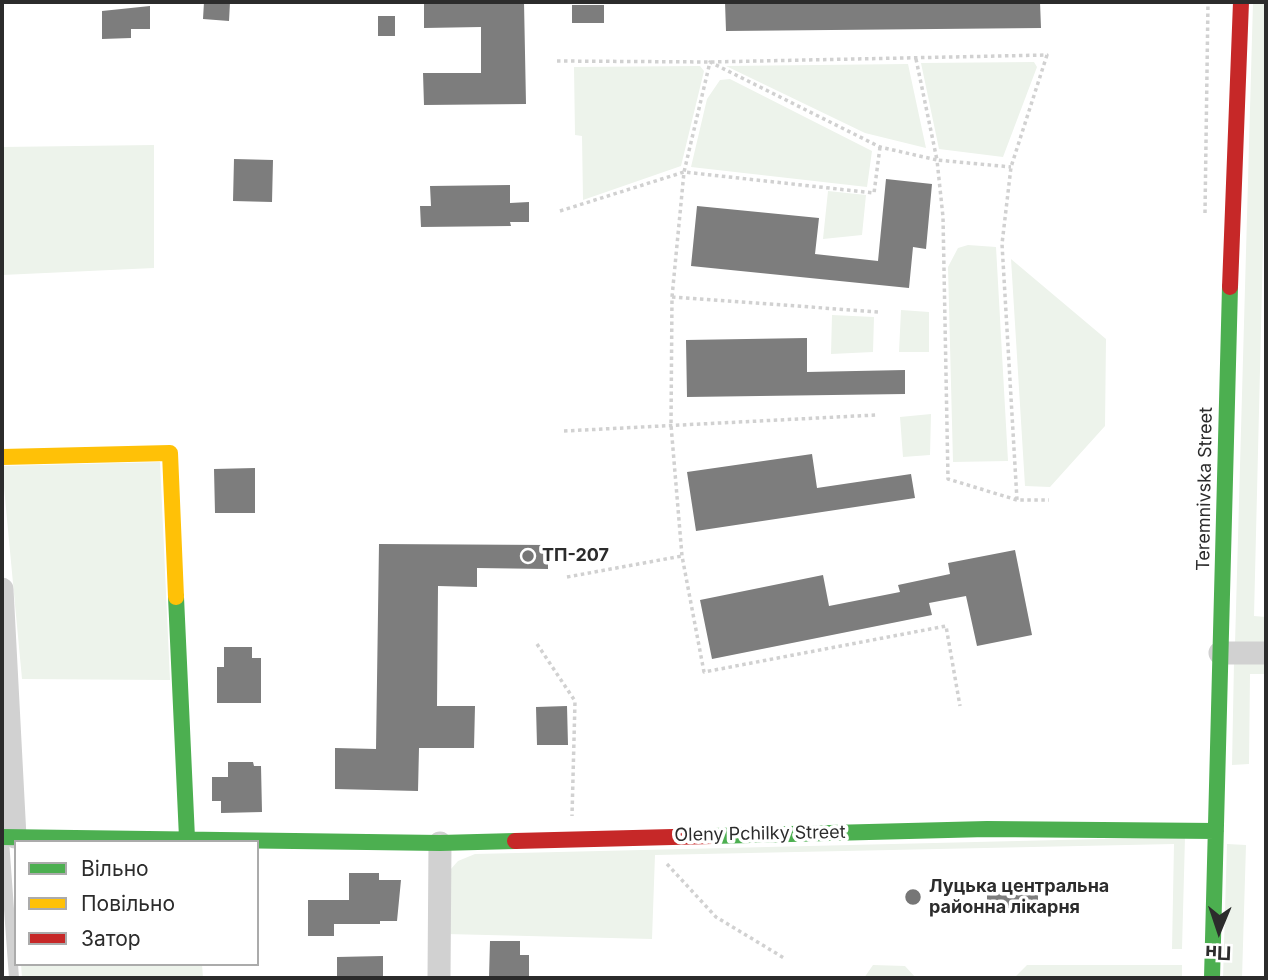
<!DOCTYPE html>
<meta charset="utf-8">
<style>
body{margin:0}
#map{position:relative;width:1268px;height:980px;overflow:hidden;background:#fff;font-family:Inter,sans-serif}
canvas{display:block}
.frame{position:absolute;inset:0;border:4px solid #2c2c2c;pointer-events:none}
.legend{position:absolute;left:14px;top:840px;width:245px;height:126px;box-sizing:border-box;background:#fff;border:2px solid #ababab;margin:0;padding:9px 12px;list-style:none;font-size:21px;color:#2c2c2c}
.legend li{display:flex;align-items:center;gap:14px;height:35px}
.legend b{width:35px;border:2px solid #ababab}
.north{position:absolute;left:1184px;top:896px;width:70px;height:70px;-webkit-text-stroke:5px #fff;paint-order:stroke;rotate:182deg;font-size:19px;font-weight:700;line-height:28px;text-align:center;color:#2c2c2c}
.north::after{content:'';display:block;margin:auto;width:24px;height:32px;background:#2c2c2c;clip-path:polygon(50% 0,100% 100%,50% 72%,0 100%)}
</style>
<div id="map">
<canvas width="1268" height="980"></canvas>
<div class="frame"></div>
<ul class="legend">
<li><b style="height:9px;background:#4caf50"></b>Вільно</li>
<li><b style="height:9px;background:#ffc107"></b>Повільно</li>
<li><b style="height:9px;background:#c62828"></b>Затор</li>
</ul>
<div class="north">Пн</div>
</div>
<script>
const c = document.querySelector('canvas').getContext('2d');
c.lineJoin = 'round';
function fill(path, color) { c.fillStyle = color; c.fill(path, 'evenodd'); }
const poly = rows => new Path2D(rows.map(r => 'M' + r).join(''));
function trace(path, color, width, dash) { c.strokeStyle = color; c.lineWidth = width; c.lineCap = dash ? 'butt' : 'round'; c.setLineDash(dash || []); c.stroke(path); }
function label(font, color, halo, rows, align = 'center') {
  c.font = font + ' Inter,sans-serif'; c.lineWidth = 7; c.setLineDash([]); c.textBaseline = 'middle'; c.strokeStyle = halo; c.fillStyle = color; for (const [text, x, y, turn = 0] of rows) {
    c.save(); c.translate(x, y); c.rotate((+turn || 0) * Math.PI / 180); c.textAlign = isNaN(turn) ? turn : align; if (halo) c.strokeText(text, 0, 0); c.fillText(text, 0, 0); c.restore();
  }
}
fill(poly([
 [1253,2,1266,2,1266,123,1254,616,1266,617,1266,644,1235,644],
 [1034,62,1037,67,1003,157,939,149,921,63],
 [908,64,926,148,865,133,726,66],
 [700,66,704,71,681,166,583,200,582,136,575,135,574,67],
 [730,79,872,151,867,187,691,167,707,99,720,80],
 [154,145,154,268,2,275,2,147],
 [828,191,866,195,862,235,823,239],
 [968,245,996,247,1008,461,953,462,948,267,958,248],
 [1011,259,1106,339,1105,426,1050,487,1025,486],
 [901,310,929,312,929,352,899,352],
 [832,315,874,317,873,352,831,354],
 [931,414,930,455,903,457,900,417],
 [160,462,170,680,22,679,2,466],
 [1234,662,1266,662,1266,674,1250,674,1249,764,1232,765],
 [1185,837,1182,949,1172,949,1174,844,655,855,652,939,446,934,450,870,458,861,475,854],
 [1227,844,1246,845,1242,978,1223,978],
 [21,964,202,964,203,978,22,978],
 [873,965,905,966,916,978,864,978],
 [1027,965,1182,965,1182,978,1014,978]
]), '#edf3eb');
fill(poly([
 [204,2,230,2,229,21,203,19],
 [424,2,524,2,526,104,424,105,423,73,481,73,481,27,424,28],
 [725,2,1040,2,1041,28,726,31],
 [572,5,604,5,604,23,572,23],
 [150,6,150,29,131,29,131,38,102,39,102,11],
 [378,16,395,16,395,36,378,36],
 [234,159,273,160,272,202,233,201],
 [886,179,932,184,926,249,913,247,909,288,691,266,697,206,819,218,815,254,878,261],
 [510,185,510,203,529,202,529,222,510,222,511,226,421,227,420,206,431,206,430,186],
 [807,338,807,372,905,370,905,394,687,397,686,340],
 [812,454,817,488,911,474,915,498,696,531,687,472],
 [255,468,255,513,215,513,214,469],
 [379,544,548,545,548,569,477,568,477,587,438,586,437,706,475,706,474,748,419,748,418,791,335,789,335,748,376,749],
 [1015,550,1032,635,977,646,966,596,929,603,932,615,712,659,700,600,823,575,829,606,900,592,898,585,950,574,948,563],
 [224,647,252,647,252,658,261,658,261,703,217,703,217,667,224,667],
 [567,706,568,745,537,745,536,707],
 [228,762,253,762,254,766,261,766,262,812,221,813,221,801,212,801,212,777,228,777],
 [349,873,379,873,379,880,401,880,397,921,380,921,380,924,334,924,334,936,308,936,308,900,349,900],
 [987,888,1038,889,1038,913,987,912],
 [490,941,520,941,520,955,529,955,529,978,489,978],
 [383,956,383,978,337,978,337,957]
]), '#7d7d7d');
trace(poly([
 [916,59,937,160,1011,167],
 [557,61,710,62,1047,55,1011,167,1002,244,1017,500,1049,500],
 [880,147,874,193,684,172,710,62,880,147,937,160,943,217,948,479,1017,500],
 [560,211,684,172,672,297,671,425,682,556,704,672,946,626,960,706],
 [1205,213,1208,2],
 [672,297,879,312],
 [564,431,876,415],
 [567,577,682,556],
 [537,644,575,701,572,816],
 [667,864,716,917,784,958]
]), '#d1d1d1', 3.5, [3.5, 3.5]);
trace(poly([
 [4,840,14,978]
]), '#d1d1d1', 10);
trace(poly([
 [2,589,15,837],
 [1220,653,1266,653],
 [439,978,440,843]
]), '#d1d1d1', 23);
trace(poly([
 [176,597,187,838],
 [712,836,987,829,1216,831],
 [2,837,440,843,515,841],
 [1212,978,1230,287]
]), '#4caf50', 16);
trace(poly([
 [2,457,170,453,176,597]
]), '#ffc107', 16);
trace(poly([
 [1230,287,1241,2],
 [515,841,712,836]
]), '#c62828', 16);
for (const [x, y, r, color] of [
 [528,556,7,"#767676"],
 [913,897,9,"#767676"]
]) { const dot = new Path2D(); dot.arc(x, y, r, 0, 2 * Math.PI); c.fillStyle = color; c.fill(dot); trace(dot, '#fff', 2.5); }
label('18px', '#2c2c2c', '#fff', [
 ["Teremnivska Street",1205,489,-89],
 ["Oleny Pchilky Street",760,834,-1]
]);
label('bold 18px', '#2c2c2c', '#fff', [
 ["ТП-207",542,556],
 ["Луцька центральна",929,887],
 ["районна лікарня",929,908]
], 'left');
</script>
